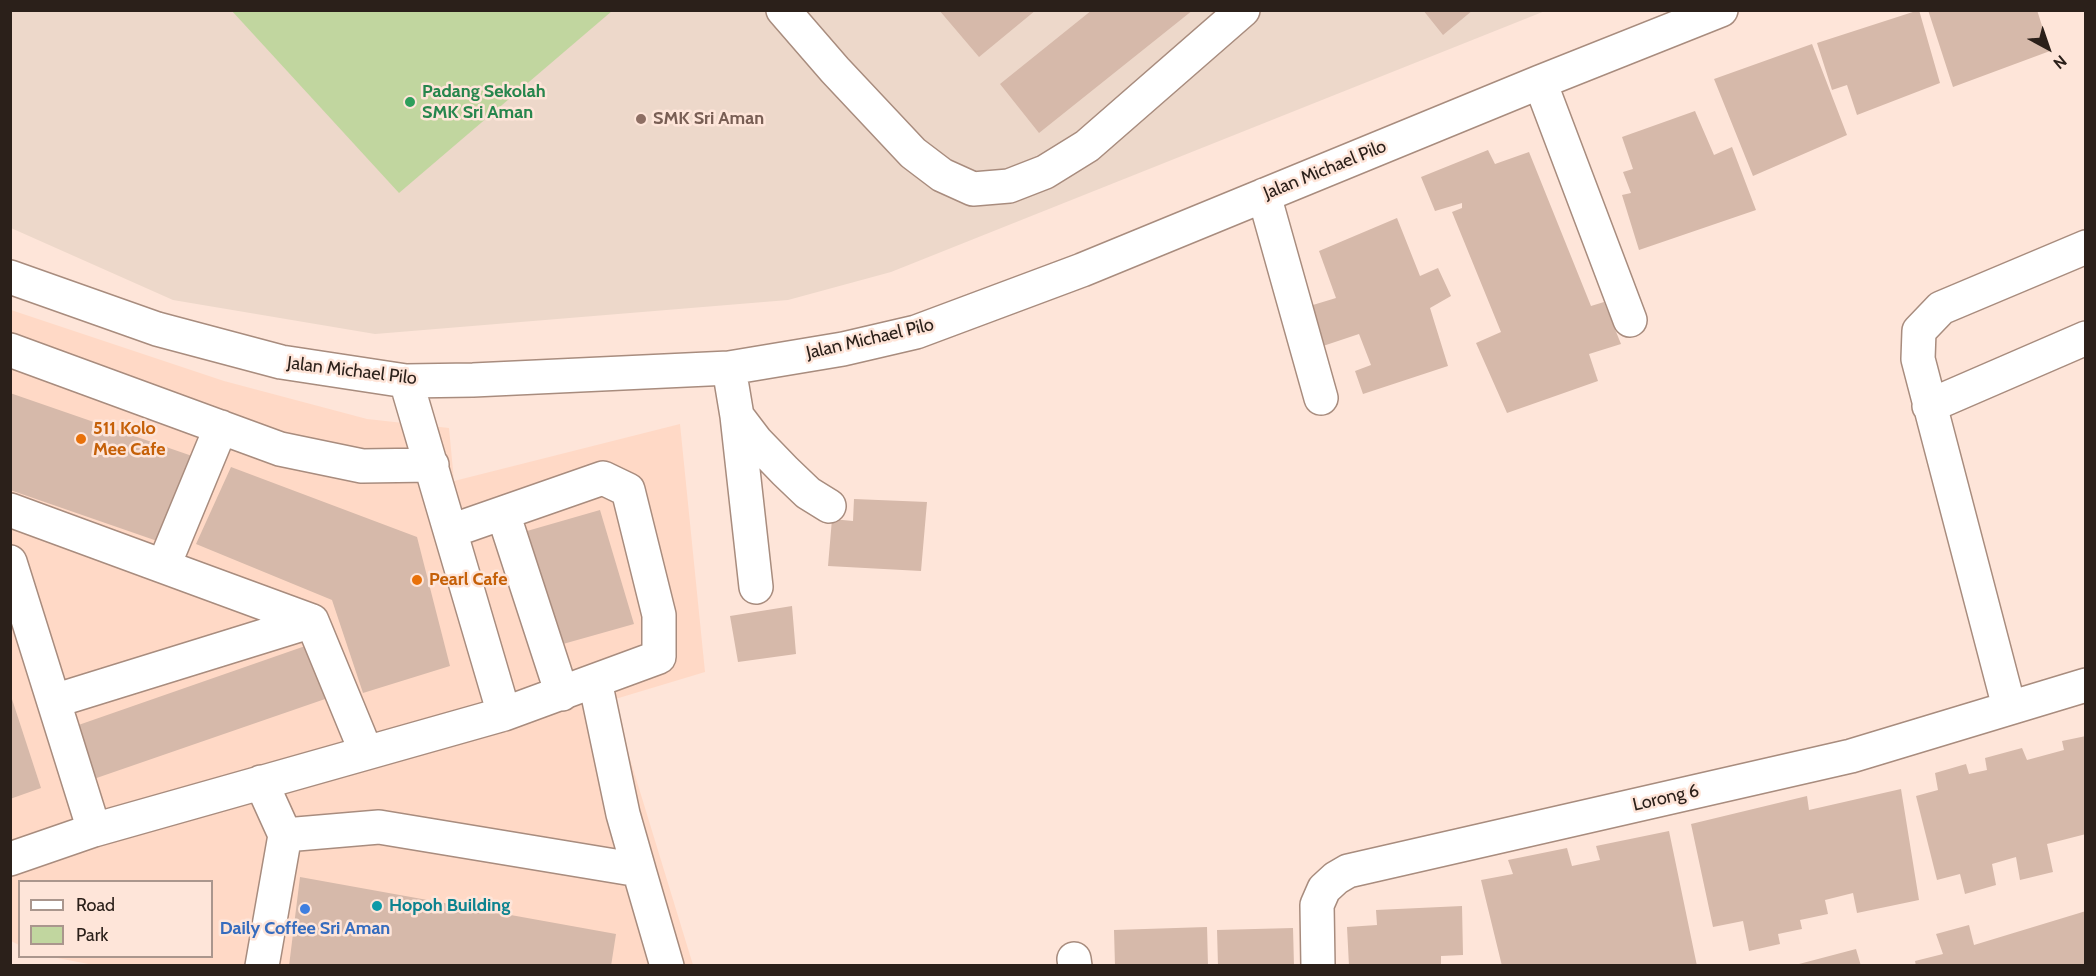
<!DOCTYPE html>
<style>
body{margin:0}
#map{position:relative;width:2096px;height:976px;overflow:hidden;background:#fee5d9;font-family:Cabin,sans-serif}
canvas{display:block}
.frame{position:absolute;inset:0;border:12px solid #2b201a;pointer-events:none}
.legend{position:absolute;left:18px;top:880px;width:195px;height:78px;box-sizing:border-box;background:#fee5d9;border:2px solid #aa968d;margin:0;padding:8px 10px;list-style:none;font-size:18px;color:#2b201a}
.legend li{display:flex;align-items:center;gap:12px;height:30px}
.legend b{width:30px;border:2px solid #aa968d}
.north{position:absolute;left:2018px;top:18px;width:60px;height:60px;-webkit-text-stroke:4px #fee5d9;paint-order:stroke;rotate:140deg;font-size:16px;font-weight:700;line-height:24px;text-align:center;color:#2b201a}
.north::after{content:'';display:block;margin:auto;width:21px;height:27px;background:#2b201a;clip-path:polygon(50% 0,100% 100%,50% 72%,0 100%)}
</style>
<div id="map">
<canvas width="2096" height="976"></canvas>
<div class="frame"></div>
<ul class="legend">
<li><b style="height:8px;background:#fff"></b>Road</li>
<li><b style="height:16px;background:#c1d69f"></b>Park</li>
</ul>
<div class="north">N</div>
</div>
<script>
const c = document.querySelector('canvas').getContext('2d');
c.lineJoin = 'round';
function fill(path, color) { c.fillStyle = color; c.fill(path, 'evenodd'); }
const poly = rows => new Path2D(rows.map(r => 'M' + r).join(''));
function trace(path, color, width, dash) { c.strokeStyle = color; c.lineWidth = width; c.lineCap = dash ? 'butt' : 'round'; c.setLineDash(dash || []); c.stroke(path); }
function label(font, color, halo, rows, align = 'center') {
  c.font = font + ' Cabin,sans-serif'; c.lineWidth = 5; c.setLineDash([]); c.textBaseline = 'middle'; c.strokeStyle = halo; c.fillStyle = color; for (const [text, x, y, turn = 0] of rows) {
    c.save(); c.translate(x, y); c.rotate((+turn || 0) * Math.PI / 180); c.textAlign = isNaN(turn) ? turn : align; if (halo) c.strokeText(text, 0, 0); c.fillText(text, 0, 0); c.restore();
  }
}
fill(poly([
 [11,310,224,381,367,419,449,428,454,481,680,424,705,672,612,700,693,965,99,966,52,957,212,956,212,882,20,882,19,945,11,941]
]), '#ffd9c6');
fill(poly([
 [11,11,1545,11,891,272,788,300,375,334,173,300,11,228]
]), '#edd8ca');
fill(poly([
 [232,11,612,11,399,193]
]), '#c1d69f');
fill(poly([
 [939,10,1036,10,979,57],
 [1092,10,1193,10,1039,133,1000,84],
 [1423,10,1473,10,1443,35],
 [1919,10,1940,83,1857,115,1847,85,1832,90,1817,43],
 [1928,10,2037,10,2050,51,1953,87],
 [1812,44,1847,135,1753,176,1714,79],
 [1695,111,1714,155,1732,147,1756,210,1639,250,1622,195,1631,193,1623,172,1633,169,1622,137],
 [1488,150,1495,164,1529,152,1591,306,1604,302,1621,344,1589,354,1598,381,1507,413,1476,343,1501,332,1452,212,1462,208,1462,203,1435,211,1421,177],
 [1397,218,1420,276,1438,268,1451,296,1430,308,1448,366,1363,394,1355,371,1371,365,1359,334,1317,348,1303,308,1336,298,1319,251],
 [10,393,195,457,163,543,10,490],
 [231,467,417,537,450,666,363,693,332,600,196,544],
 [854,499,927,502,921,571,828,566,832,519,853,521],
 [600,510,634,624,563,644,527,531],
 [792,606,796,654,738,662,730,616],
 [311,644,328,698,85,782,67,729],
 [10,693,41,788,10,799],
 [2086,736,2086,834,2047,844,2053,872,2020,880,2016,857,1992,864,1996,885,1965,894,1960,874,1937,880,1916,796,1938,790,1935,773,1966,764,1969,774,1987,770,1985,758,2022,748,2027,760,2064,750,2062,741],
 [1901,789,1919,900,1857,913,1853,893,1825,900,1828,914,1800,920,1802,929,1778,934,1780,944,1749,951,1743,921,1713,927,1691,824,1807,796,1809,810],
 [1669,831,1697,966,1502,966,1481,880,1513,874,1508,860,1567,848,1572,866,1600,860,1596,846],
 [300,877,616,934,611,966,289,966],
 [1462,906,1463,955,1441,956,1441,966,1349,966,1347,927,1377,925,1376,910],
 [2086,911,2086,966,1916,966,1915,961,1943,954,1936,934,1969,925,1974,945],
 [1207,927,1208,966,1115,966,1114,930],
 [1293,928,1294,966,1218,966,1217,930],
 [1856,949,1861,966,1800,966,1799,964]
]), '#d6b9aa');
const minor = poly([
 [783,10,835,70,913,153,942,175,973,189,1009,186,1045,172,1087,146,1243,10],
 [1540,82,1630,320],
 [1264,195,1321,398],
 [10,277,157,329,281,362,406,381,473,380,729,368,843,349,916,332,1082,270,1540,82,1721,10],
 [10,350,280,449,362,466,432,465],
 [729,368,737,416,756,587],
 [1929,406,2086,338],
 [737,416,756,441,785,471,808,493,829,506],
 [10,510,312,621,366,752],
 [503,513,562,694],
 [451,531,603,478,628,490,659,615,659,657,504,714],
 [10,562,94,830],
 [164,565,221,427],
 [595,681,623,814,639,870],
 [54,701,312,621],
 [2009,707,1918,359,1919,331,1941,308,2086,247],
 [261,782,285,835,262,966],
 [285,835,379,827,639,870,667,966],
 [10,859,94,830,504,714,406,381],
 [1074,959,1075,966],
 [1318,966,1317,905,1324,889,1336,878,1348,871,1851,756,2086,685]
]);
trace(minor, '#a88c7e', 36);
trace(minor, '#fff', 33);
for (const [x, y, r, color] of [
 [410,102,6,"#2e9e5b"],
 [641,119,6,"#8d6e63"],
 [81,439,6,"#e8710a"],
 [417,580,6,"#e8710a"],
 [377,906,6,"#0f9aa8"],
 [305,909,6,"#3f7fe0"]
]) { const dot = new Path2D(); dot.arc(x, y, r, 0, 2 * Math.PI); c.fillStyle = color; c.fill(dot); trace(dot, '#fee5d9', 2); }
label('bold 18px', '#27864d', '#fee5d9', [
 ["Padang Sekolah",422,92],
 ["SMK Sri Aman",422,113]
], 'left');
label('bold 18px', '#785e54', '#fee5d9', [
 ["SMK Sri Aman",653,119]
], 'left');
label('18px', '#2b201a', '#fee5d9', [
 ["Jalan Michael Pilo",1325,170,-22],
 ["Jalan Michael Pilo",870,339,-13],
 ["Jalan Michael Pilo",352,371,7],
 ["Lorong 6",1666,798,-13]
]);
label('bold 18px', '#c56008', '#fee5d9', [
 ["511 Kolo",93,429],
 ["Mee Cafe",93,450],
 ["Pearl Cafe",429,580]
], 'left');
label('bold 18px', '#0d838f', '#fee5d9', [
 ["Hopoh Building",389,906]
], 'left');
label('bold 18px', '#366cbe', '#fee5d9', [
 ["Daily Coffee Sri Aman",305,929]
]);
</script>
